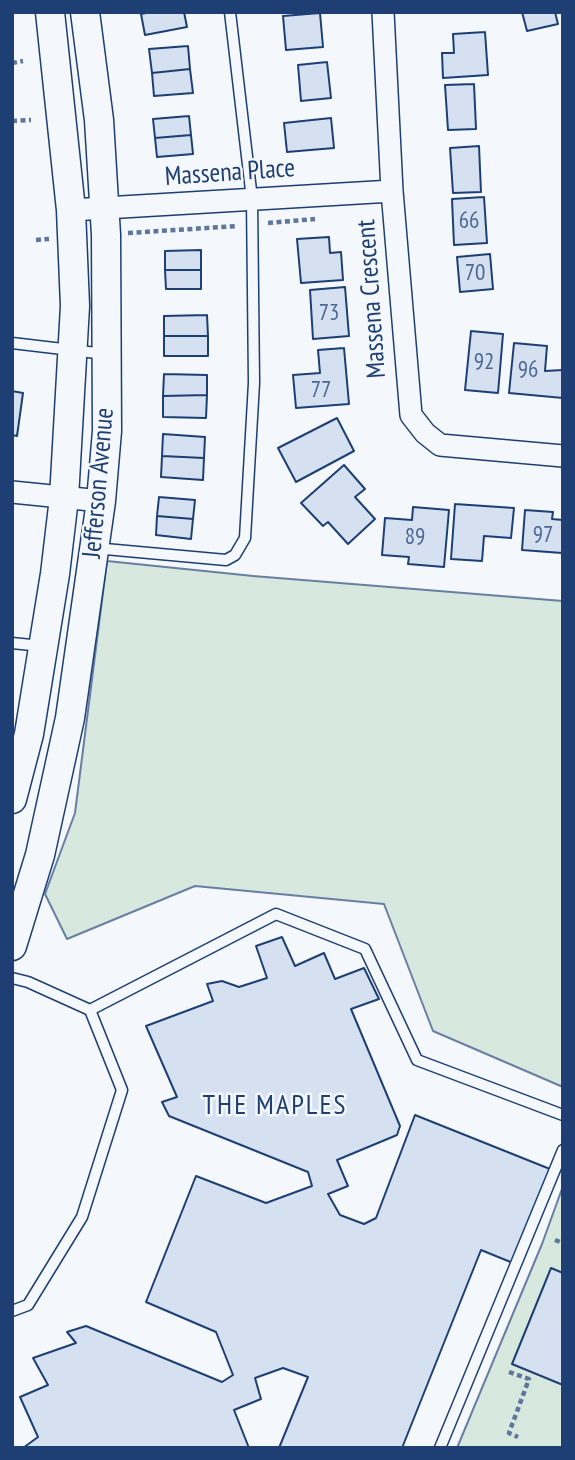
<!DOCTYPE html>
<style>
body{margin:0}
#map{position:relative;width:575px;height:1460px;overflow:hidden;background:#f4f7fb;font-family:"PT Sans Narrow",sans-serif}
canvas{display:block}
.frame{position:absolute;inset:0;border:14px solid #1d3f73;pointer-events:none}
</style>
<div id="map">
<canvas width="575" height="1460"></canvas>
<div class="frame"></div>
</div>
<script>
const c = document.querySelector('canvas').getContext('2d');
c.lineJoin = 'round';
function fill(path, color) { c.fillStyle = color; c.fill(path, 'evenodd'); }
const poly = rows => new Path2D(rows.map(r => 'M' + r).join(''));
function trace(path, color, width, dash) { c.strokeStyle = color; c.lineWidth = width; c.lineCap = dash ? 'butt' : 'round'; c.setLineDash(dash || []); c.stroke(path); }
function label(font, color, halo, rows, align = 'center') {
  c.font = font + ' "PT Sans Narrow",sans-serif'; c.lineWidth = 5; c.setLineDash([]); c.textBaseline = 'middle'; c.strokeStyle = halo; c.fillStyle = color; for (const [text, x, y, turn = 0] of rows) {
    c.save(); c.translate(x, y); c.rotate((+turn || 0) * Math.PI / 180); c.textAlign = isNaN(turn) ? turn : align; if (halo) c.strokeText(text, 0, 0); c.fillText(text, 0, 0); c.restore();
  }
}
const green = poly([
 [107,561,253,576,563,601,563,1087,433,1031,384,904,195,886,67,939,45,894,75,813,107,561],
 [563,1186,563,1448,457,1448,542,1244,563,1186]
]);
fill(green, '#d7e8df');
trace(green, '#687fa3', 2);
const building = poly([
 [151,12,184,12,187,27,145,35,141,14,151,12],
 [522,12,555,12,558,24,527,31,522,12],
 [320,13,323,47,286,50,283,16,320,13],
 [485,32,488,75,443,78,442,53,454,53,453,34,485,32],
 [188,46,190,69,152,73,149,49,188,46],
 [327,62,331,98,301,101,298,65,327,62],
 [190,69,193,93,154,96,152,73,190,69],
 [474,84,476,129,448,130,445,85,474,84],
 [189,116,191,135,155,138,153,119,189,116],
 [331,118,334,148,287,152,284,123,331,118],
 [191,135,193,154,157,157,155,138,191,135],
 [479,146,481,192,453,193,450,148,479,146],
 [484,197,487,243,454,245,452,199,484,197],
 [329,237,330,253,341,252,343,280,301,283,297,239,329,237],
 [201,250,201,270,165,270,165,251,201,250],
 [490,254,493,289,460,292,457,257,490,254],
 [165,270,201,270,201,289,166,289,165,270],
 [345,287,349,336,313,339,310,290,345,287],
 [207,315,208,336,164,336,164,316,207,315],
 [471,331,503,334,498,393,465,390,471,331],
 [164,336,208,336,208,356,164,356,164,336],
 [514,343,547,346,545,371,563,370,563,398,509,393,514,343],
 [344,348,349,404,296,408,293,375,320,373,318,350,344,348],
 [164,374,207,375,207,395,163,396,164,374],
 [12,391,23,393,17,436,12,435,12,391],
 [207,395,206,418,163,417,163,396,207,395],
 [337,418,354,451,296,482,278,448,337,418],
 [163,434,205,437,204,458,162,456,163,434],
 [162,456,204,458,203,480,161,477,162,456],
 [344,465,365,489,355,497,375,519,348,544,328,522,323,526,301,503,344,465],
 [159,497,195,500,193,519,157,516,159,497],
 [455,504,514,508,511,538,484,536,482,561,451,559,455,504],
 [413,507,449,510,444,567,408,564,409,557,382,555,385,518,412,520,413,507],
 [525,510,553,512,552,519,563,520,563,562,562,553,522,550,525,510],
 [157,516,193,519,191,539,156,535,157,516],
 [282,937,295,966,324,953,335,979,364,968,379,999,351,1009,400,1126,397,1135,337,1160,348,1186,328,1194,340,1215,364,1224,376,1218,415,1115,550,1169,513,1263,481,1250,402,1448,279,1448,308,1377,283,1368,255,1378,261,1399,234,1410,249,1448,23,1448,38,1437,20,1397,48,1385,33,1358,76,1343,67,1332,86,1326,222,1382,233,1375,216,1332,146,1302,196,1176,266,1203,312,1186,308,1172,169,1116,162,1102,177,1097,146,1026,213,1001,207,984,222,981,239,987,267,978,256,946,282,937],
 [551,1268,563,1273,563,1385,512,1364,551,1268]
]);
fill(building, '#d5e0f0');
trace(building, '#1d3f73', 2);
const lane = poly([
 [12,343,105,354],
 [94,548,226,560,235,555,245,538,254,383,252,199,230,12],
 [12,643,41,646],
 [12,978,28,982,90,1010,122,1090,82,1217,28,1305,12,1311],
 [90,1010,276,914,365,949,417,1060,563,1115],
 [440,1448,563,1150]
]);
const street = poly([
 [383,12,392,191,411,415,425,433,440,445,563,456],
 [71,210,392,191],
 [12,492,101,501]
]);
const secondary = poly([
 [12,799,29,734,55,574,64,498,75,306,71,210,50,12],
 [12,946,40,855,70,718,101,501,107,431,106,235,99,120,85,12]
]);
trace(lane, '#1d3f73', 13);
trace(street, '#1d3f73', 24);
trace(secondary, '#1d3f73', 31);
trace(poly([
 [12,63,23,61],
 [12,121,31,120],
 [268,223,315,219],
 [128,233,238,226],
 [36,240,49,239],
 [555,1240,563,1243],
 [509,1372,529,1379,509,1433,518,1437]
]), '#5e769c', 4.5, [5, 3.5]);
trace(lane, '#f4f7fb', 10);
trace(street, '#f4f7fb', 21);
trace(secondary, '#f4f7fb', 28);
label('23px', '#4b6792', null, [
 ["66",469,221],
 ["70",475,273],
 ["73",329,313],
 ["92",484,362],
 ["96",528,370],
 ["77",321,390],
 ["97",543,535],
 ["89",415,537]
]);
label('26px', '#1d3f73', '#f4f7fb', [
 ["Massena Place",230,173,-4],
 ["Massena Crescent",372,299,-94],
 ["Jefferson Avenue",99,483,-85]
]);
c.letterSpacing = '2px';
label('28px', '#1d3f73', '#f4f7fb', [
 ["THE MAPLES",275,1106]
]);
c.letterSpacing = '0px';
</script>
